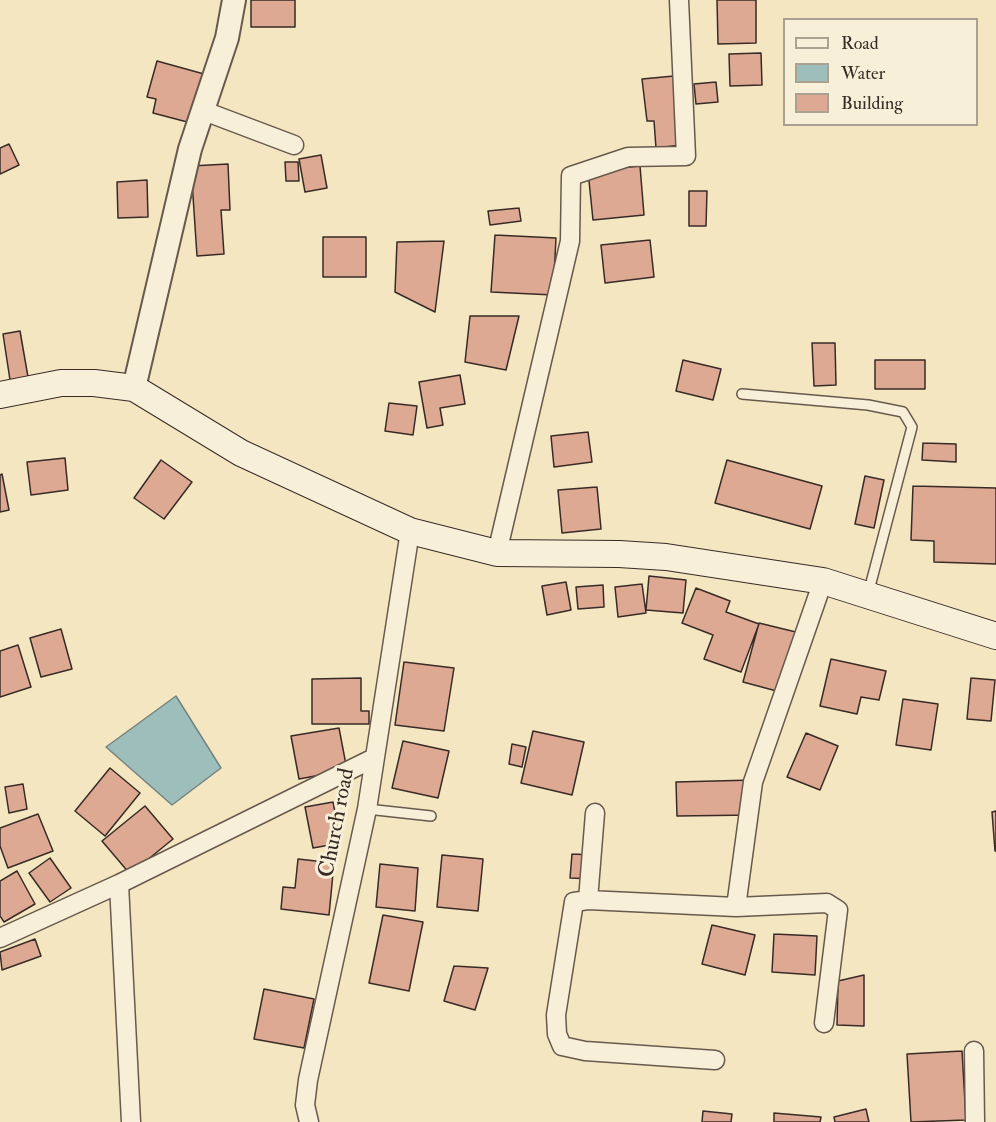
<!DOCTYPE html>
<style>
body{margin:0}
#map{position:relative;width:996px;height:1122px;overflow:hidden;background:#f3e6c1;font-family:"IM FELL Double Pica",serif}
canvas{display:block}
.legend{position:absolute;left:783px;top:18px;width:195px;height:108px;box-sizing:border-box;background:#f7efd7;border:2px solid #aba190;margin:0;padding:8px 10px;list-style:none;font-size:18px;color:#382b26}
.legend li{display:flex;align-items:center;gap:12px;height:30px}
.legend b{width:30px;border:2px solid #aba190}
</style>
<div id="map">
<canvas width="996" height="1122"></canvas>
<ul class="legend">
<li><b style="height:8px;background:#f7efd7"></b>Road</li>
<li><b style="height:16px;background:#9dbeba"></b>Water</li>
<li><b style="height:16px;background:#dea993"></b>Building</li>
</ul>
</div>
<script>
const c = document.querySelector('canvas').getContext('2d');
c.lineJoin = 'round';
function fill(path, color) { c.fillStyle = color; c.fill(path, 'evenodd'); }
const poly = rows => new Path2D(rows.map(r => 'M' + r).join(''));
function trace(path, color, width, dash) { c.strokeStyle = color; c.lineWidth = width; c.lineCap = dash ? 'butt' : 'round'; c.setLineDash(dash || []); c.stroke(path); }
function label(font, color, halo, rows, align = 'center') {
  c.font = font + ' "IM FELL Double Pica",serif'; c.lineWidth = 6; c.setLineDash([]); c.textBaseline = 'middle'; c.strokeStyle = halo; c.fillStyle = color; for (const [text, x, y, turn = 0] of rows) {
    c.save(); c.translate(x, y); c.rotate((+turn || 0) * Math.PI / 180); c.textAlign = isNaN(turn) ? turn : align; if (halo) c.strokeText(text, 0, 0); c.fillText(text, 0, 0); c.restore();
  }
}
const water = poly([
 [176,696,221,768,172,805,106,747,176,696]
]);
fill(water, '#9dbeba');
trace(water, '#75837f', 1.5);
const building = poly([
 [251,0,295,0,295,27,251,27,251,0],
 [717,0,756,0,756,43,718,44,717,0],
 [761,53,762,85,730,86,729,54,761,53],
 [157,61,204,74,191,123,153,113,156,99,147,97,157,61],
 [674,76,681,145,656,148,654,121,647,121,642,79,674,76],
 [716,82,718,102,696,104,694,84,716,82],
 [9,144,19,165,0,174,0,148,9,144],
 [321,155,327,188,305,192,299,159,321,155],
 [285,162,298,162,299,181,286,181,285,162],
 [228,164,230,210,221,210,224,254,197,256,191,166,228,164],
 [640,166,644,215,593,220,588,171,640,166],
 [147,180,148,217,118,218,117,182,147,180],
 [689,191,707,191,706,226,689,226,689,191],
 [519,208,521,221,490,225,488,211,519,208],
 [495,235,556,238,553,295,491,292,495,235],
 [323,237,366,237,366,277,323,277,323,237],
 [650,240,654,277,605,283,601,245,650,240],
 [444,241,435,312,395,292,397,242,444,241],
 [470,316,519,316,506,370,465,362,470,316],
 [20,331,28,377,10,380,3,334,20,331],
 [812,343,835,343,836,385,814,386,812,343],
 [683,360,721,369,713,400,676,391,683,360],
 [875,360,925,360,925,389,875,389,875,360],
 [460,375,465,404,440,408,443,425,427,428,419,382,460,375],
 [389,403,417,406,413,435,385,431,389,403],
 [588,432,592,462,554,467,551,436,588,432],
 [923,443,956,444,956,462,922,460,923,443],
 [65,458,68,490,31,495,27,462,65,458],
 [161,460,192,482,164,519,134,498,161,460],
 [727,460,822,486,810,529,715,503,727,460],
 [2,474,9,510,0,512,0,475,2,474],
 [865,476,884,480,874,528,855,524,865,476],
 [913,486,996,488,996,564,934,562,934,541,911,540,913,486],
 [597,487,601,529,562,533,558,490,597,487],
 [649,576,686,580,683,613,646,610,649,576],
 [566,582,571,610,547,615,542,586,566,582],
 [642,584,646,613,618,617,615,587,642,584],
 [603,585,604,607,578,609,576,587,603,585],
 [696,588,730,601,726,612,759,624,741,672,704,659,713,635,682,623,696,588],
 [759,623,800,633,784,693,743,682,759,623],
 [61,629,72,669,41,677,30,638,61,629],
 [18,645,31,687,0,697,0,651,18,645],
 [831,659,886,671,879,700,861,697,857,714,820,706,831,659],
 [404,662,454,668,444,731,395,725,404,662],
 [361,678,361,711,369,711,369,724,312,724,312,679,361,678],
 [971,678,995,680,991,721,967,719,971,678],
 [903,699,938,704,931,750,896,745,903,699],
 [339,728,347,770,299,779,291,736,339,728],
 [533,731,584,742,572,795,521,783,533,731],
 [806,733,838,746,820,790,787,777,806,733],
 [403,741,449,751,438,798,392,788,403,741],
 [512,744,526,747,522,767,509,764,512,744],
 [110,768,140,793,105,836,75,811,110,768],
 [753,780,753,815,677,816,676,782,753,780],
 [23,784,27,809,9,813,5,787,23,784],
 [333,802,341,843,313,848,305,807,333,802],
 [145,806,173,839,130,874,102,841,145,806],
 [996,811,996,851,995,851,992,812,996,811],
 [38,814,53,851,8,868,0,846,0,828,38,814],
 [572,854,593,855,592,879,570,878,572,854],
 [442,855,483,859,478,911,437,907,442,855],
 [50,858,71,888,50,902,29,873,50,858],
 [298,859,334,863,329,915,281,909,283,887,295,888,298,859],
 [380,864,418,868,415,911,376,907,380,864],
 [17,871,35,904,4,922,0,916,0,881,17,871],
 [383,915,423,922,409,991,369,983,383,915],
 [712,925,755,935,745,975,702,964,712,925],
 [774,934,817,936,815,975,772,972,774,934],
 [35,939,41,956,2,970,0,952,35,939],
 [454,966,488,968,475,1010,444,1001,454,966],
 [864,975,864,1026,837,1025,838,981,864,975],
 [264,989,314,999,304,1048,254,1039,264,989],
 [962,1051,966,1120,911,1122,907,1054,962,1051],
 [866,1109,869,1122,835,1122,834,1117,866,1109],
 [703,1111,732,1114,731,1122,702,1122,703,1111],
 [774,1113,821,1117,820,1122,774,1122,774,1113]
]);
fill(building, '#dea993');
trace(building, '#382b26', 1.5);
const service = poly([
 [742,394,868,405,903,412,912,427,868,594],
 [367,809,431,816]
]);
const minor = poly([
 [204,111,294,145],
 [497,553,570,241,571,176,628,157,686,156,679,0],
 [595,813,588,900,736,907,827,903,838,910,824,1023],
 [119,884,131,1122],
 [588,900,574,902,556,1015,557,1034,562,1046,585,1051,715,1060],
 [736,907,753,782,823,581],
 [0,938,119,884,374,758],
 [974,1051,975,1122],
 [309,1122,305,1105,308,1080,367,809,410,531]
]);
const tertiary = poly([
 [134,388,190,149,227,38,234,0]
]);
const secondary = poly([
 [0,395,61,383,94,383,134,388,241,453,410,531,497,553,619,554,666,557,823,581,996,636]
]);
trace(service, '#675a4d', 12);
trace(minor, '#675a4d', 21);
trace(tertiary, '#675a4d', 26);
trace(secondary, '#382b26', 28);
trace(service, '#f7efd7', 9);
trace(minor, '#f7efd7', 18);
trace(tertiary, '#f7efd7', 22);
trace(secondary, '#f7efd7', 26);
label('22px', '#382b26', '#f7efd7', [
 ["Church road",338,823,-79]
]);
</script>
